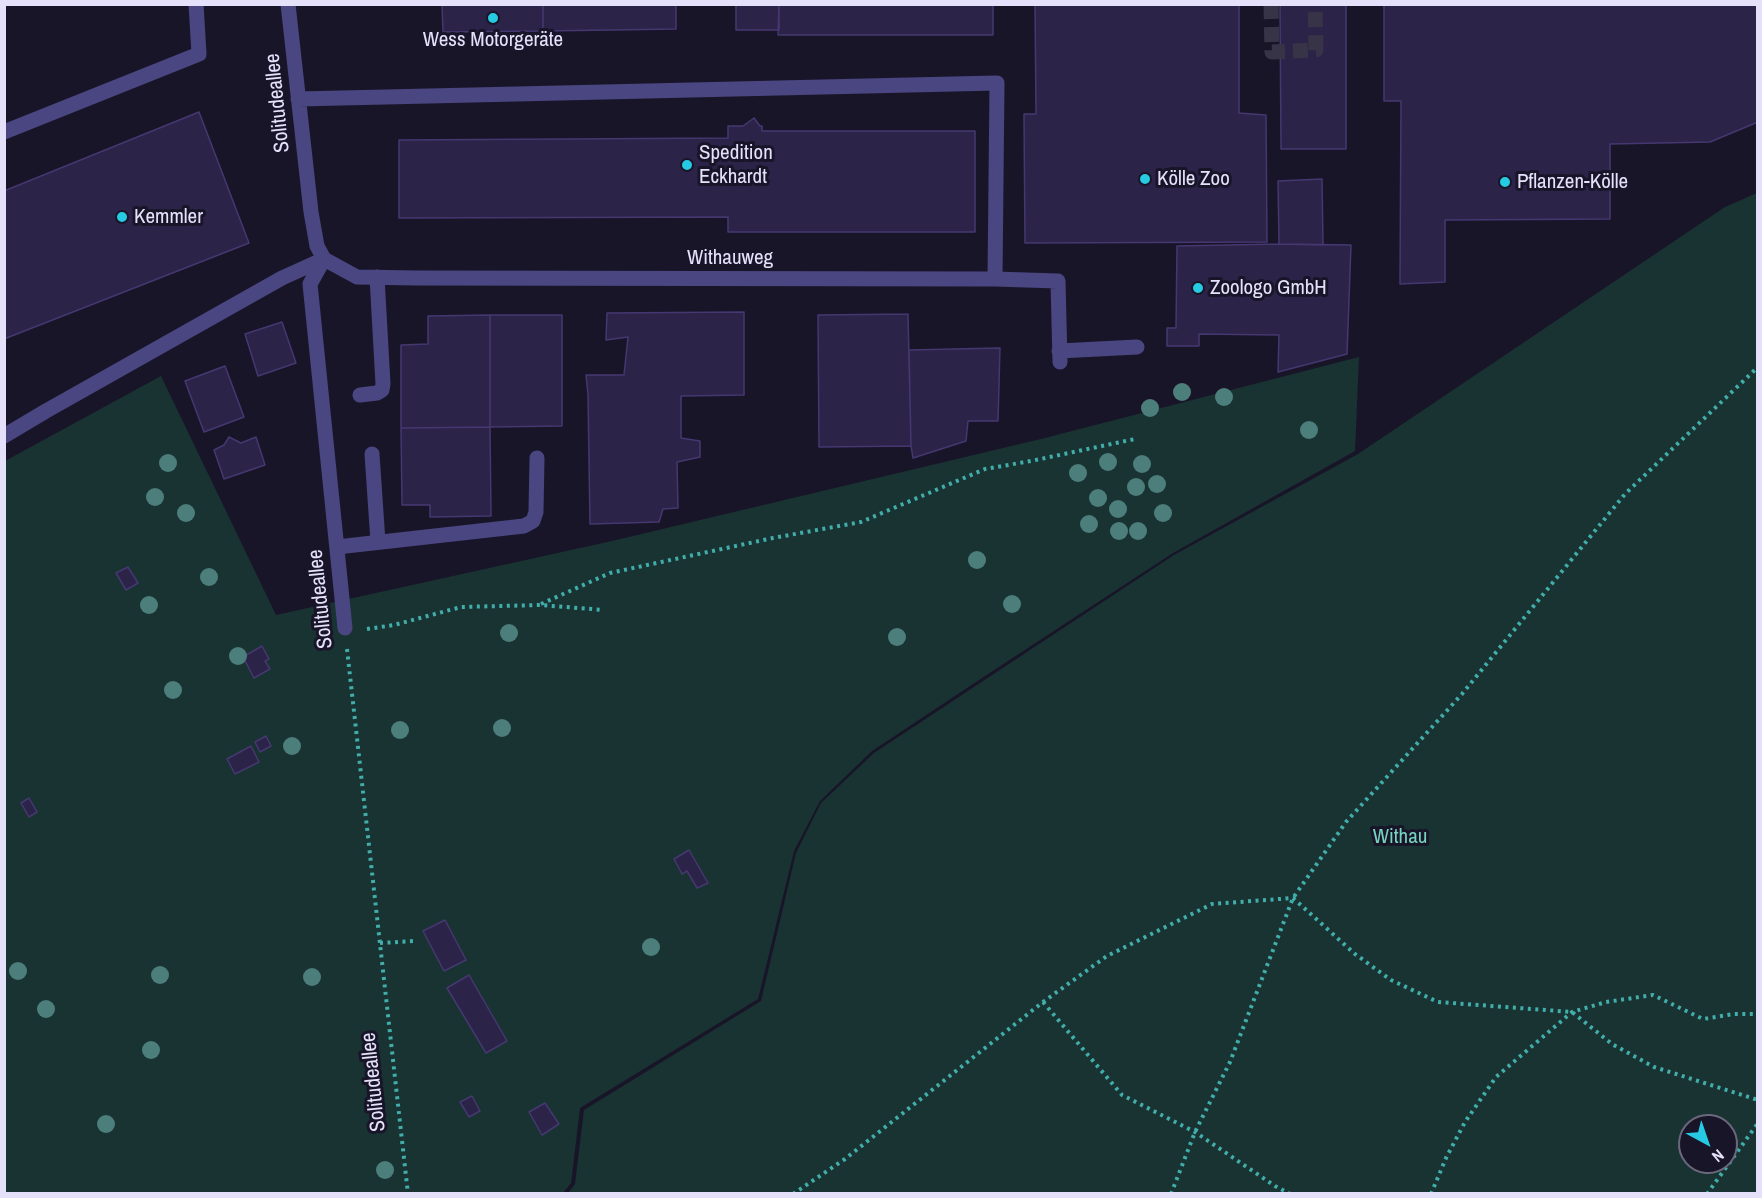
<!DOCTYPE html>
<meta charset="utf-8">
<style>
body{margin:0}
#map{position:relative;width:1762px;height:1198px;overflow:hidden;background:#191529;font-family:"Archivo Narrow",sans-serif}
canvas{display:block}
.frame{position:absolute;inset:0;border:6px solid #e5e1fb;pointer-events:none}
.north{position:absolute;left:1678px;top:1114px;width:60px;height:60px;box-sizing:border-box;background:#191529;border:2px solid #6b677d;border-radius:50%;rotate:140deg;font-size:16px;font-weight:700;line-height:24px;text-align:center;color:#e5e1fb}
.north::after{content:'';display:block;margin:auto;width:21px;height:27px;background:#26cae2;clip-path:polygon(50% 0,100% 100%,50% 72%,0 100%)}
</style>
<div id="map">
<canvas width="1762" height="1198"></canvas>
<div class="frame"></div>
<div class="north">N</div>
</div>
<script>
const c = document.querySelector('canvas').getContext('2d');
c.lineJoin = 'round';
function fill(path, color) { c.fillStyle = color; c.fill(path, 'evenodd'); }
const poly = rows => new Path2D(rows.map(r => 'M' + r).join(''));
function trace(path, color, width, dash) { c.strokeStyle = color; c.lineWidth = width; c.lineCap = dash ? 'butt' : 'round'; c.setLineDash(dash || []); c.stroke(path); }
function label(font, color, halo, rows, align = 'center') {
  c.font = font + ' "Archivo Narrow",sans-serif'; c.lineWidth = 6; c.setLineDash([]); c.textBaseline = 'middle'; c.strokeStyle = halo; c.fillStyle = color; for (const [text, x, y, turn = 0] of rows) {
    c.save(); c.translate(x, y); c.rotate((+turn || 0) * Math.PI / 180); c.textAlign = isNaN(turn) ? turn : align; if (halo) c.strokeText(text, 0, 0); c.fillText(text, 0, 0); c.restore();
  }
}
fill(poly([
 [1757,193,1757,1193,568,1193,575,1184,584,1110,761,1001,796,853,821,803,874,753,1174,555,1358,454,1725,207],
 [1690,1126,1726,1126,1726,1162,1690,1162],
 [1359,357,1355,451,1173,553,985,676,872,751,820,801,794,851,758,999,580,1108,571,1183,563,1193,5,1194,5,461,161,376,276,615,612,541,1041,439]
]), '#193332');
const building = poly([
 [442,4,543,4,543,31,443,32,442,4],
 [543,4,676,4,676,29,543,31,543,4],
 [736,4,779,4,779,30,736,30,736,4],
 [779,4,993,4,993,35,778,35,779,4],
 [1035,4,1239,4,1239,113,1266,115,1267,242,1025,243,1024,114,1036,114,1035,4],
 [1280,4,1346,4,1346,149,1281,149,1280,4],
 [1384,4,1758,4,1758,122,1710,142,1610,144,1610,219,1445,220,1445,282,1400,284,1401,101,1384,101,1384,4],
 [199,112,249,243,4,339,4,191,199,112],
 [754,118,760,126,762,126,762,131,975,131,975,232,728,232,728,217,399,218,399,140,728,138,728,126,743,126,754,118],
 [1322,179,1323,245,1279,244,1278,181,1322,179],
 [1279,244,1351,245,1347,354,1278,372,1279,335,1199,334,1199,346,1167,346,1167,328,1176,328,1177,246,1279,244],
 [744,312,744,395,681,396,681,438,700,441,700,457,677,462,678,508,663,509,659,522,590,524,588,395,586,375,624,375,628,337,606,340,607,313,744,312],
 [908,314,911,446,819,447,818,315,908,314],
 [490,315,562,315,562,426,490,427,490,315],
 [490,315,490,427,401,428,401,345,428,344,428,316,490,315],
 [282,322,296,363,258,376,245,334,282,322],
 [1000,348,998,421,968,421,966,441,913,458,911,446,909,350,1000,348],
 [225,366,244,417,204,432,185,381,225,366],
 [490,427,491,516,430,517,430,505,402,505,401,428,490,427],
 [229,437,241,443,256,437,265,465,224,479,214,450,224,445,229,437],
 [128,567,138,583,126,590,116,573,128,567],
 [262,646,269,659,265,661,270,669,254,678,243,657,262,646],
 [266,736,271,746,260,752,255,742,266,736],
 [251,746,259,762,235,774,227,759,251,746],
 [29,798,37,812,29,817,21,803,29,798],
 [689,850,708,883,697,888,687,871,682,874,674,859,689,850],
 [445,920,466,960,444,971,423,931,445,920],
 [469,975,507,1041,486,1053,447,988,469,975],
 [472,1096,480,1111,469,1117,460,1102,472,1096],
 [545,1103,559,1124,542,1135,529,1112,545,1103]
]);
fill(building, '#2c2348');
trace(building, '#453871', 1.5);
trace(poly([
 [1271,4,1272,52,1316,50,1315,4]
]), '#383448', 15, [15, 8]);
trace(poly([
 [541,604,610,573,773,538,861,522,985,469,1031,461,1135,439],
 [367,629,394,625,461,607,540,605,604,610],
 [347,649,408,1194],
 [380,943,415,941],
 [1043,1002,1122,1095,1195,1132,1275,1186,1290,1194],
 [793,1194,845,1159,1043,1002,1107,956,1212,904,1293,898,1355,954,1391,980,1438,1002,1572,1012,1612,1044,1654,1067,1758,1100],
 [1171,1194,1195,1132,1230,1062,1293,898,1346,822,1462,694,1625,494,1758,367],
 [1431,1194,1446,1158,1465,1122,1496,1077,1572,1012,1606,1002,1653,995,1703,1019,1734,1014,1758,1014],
 [1707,1194,1758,1123]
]), '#42aeab', 4, [3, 4.5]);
trace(poly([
 [288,4,311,212,317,246,324,259],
 [298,99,997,83,995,279],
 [4,132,199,54,196,4],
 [324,259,357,277,416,278,995,279,1058,281,1060,362],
 [324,259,310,284,345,628],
 [1059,351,1137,347],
 [360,395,377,393,382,390,383,384,377,277],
 [4,436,46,411,282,278,324,259],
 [372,454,378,542],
 [337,547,524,526,533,521,536,512,537,458]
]), '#4a4682', 15);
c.fillStyle = '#4c7e7b';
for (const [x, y] of [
 [1182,392],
 [1224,397],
 [1150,408],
 [1309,430],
 [1108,462],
 [168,463],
 [1142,464],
 [1078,473],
 [1157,484],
 [1136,487],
 [155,497],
 [1098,498],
 [1118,509],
 [186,513],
 [1163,513],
 [1089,524],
 [1119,531],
 [1138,531],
 [977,560],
 [209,577],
 [1012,604],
 [149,605],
 [509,633],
 [897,637],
 [238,656],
 [173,690],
 [502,728],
 [400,730],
 [292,746],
 [651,947],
 [18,971],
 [160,975],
 [312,977],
 [46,1009],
 [151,1050],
 [106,1124],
 [385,1170]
]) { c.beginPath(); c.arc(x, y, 9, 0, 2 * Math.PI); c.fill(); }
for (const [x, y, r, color] of [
 [493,18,6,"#26cae2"],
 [687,165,6,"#26cae2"],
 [1145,179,6,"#26cae2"],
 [1505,182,6,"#26cae2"],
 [122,217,6,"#26cae2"],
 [1198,288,6,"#26cae2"]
]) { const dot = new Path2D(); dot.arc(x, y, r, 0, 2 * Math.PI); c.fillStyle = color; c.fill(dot); trace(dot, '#191529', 2); }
label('21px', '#e5e1fb', '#191529', [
 ["Wess Motorgeräte",493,40,"center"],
 ["Spedition",699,153],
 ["Eckhardt",699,177],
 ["Kölle Zoo",1157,179],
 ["Pflanzen-Kölle",1517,182],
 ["Kemmler",134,217],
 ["Zoologo GmbH",1210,288]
], 'left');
label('21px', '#e5e1fb', '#191529', [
 ["Solitudeallee",278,103,-96],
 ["Withauweg",730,258],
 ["Solitudeallee",321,599,-96],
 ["Solitudeallee",374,1082,-96]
]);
label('21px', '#75d3be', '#191529', [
 ["Withau",1400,837]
]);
</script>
